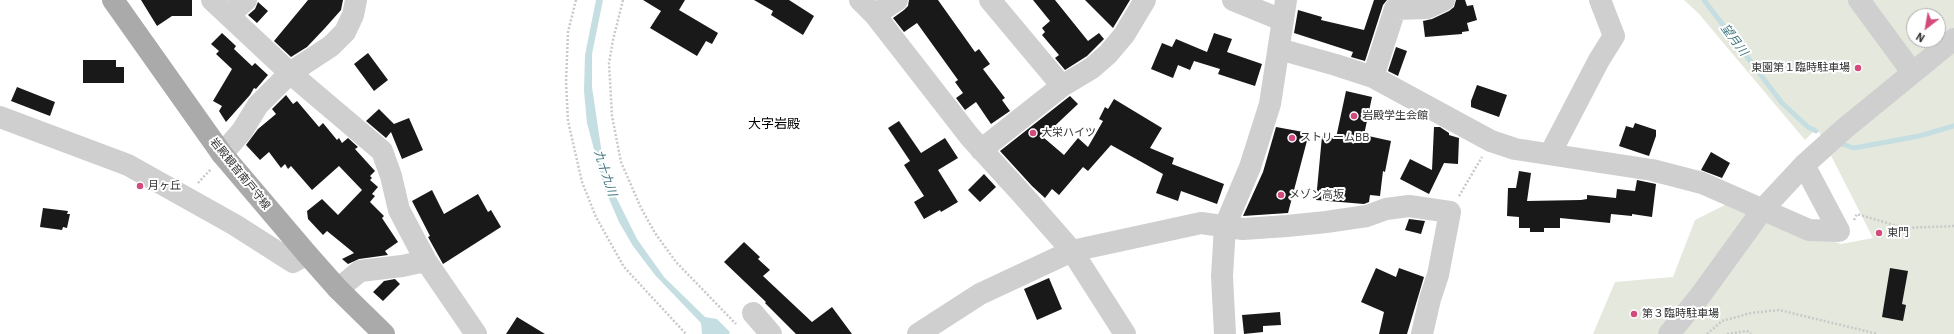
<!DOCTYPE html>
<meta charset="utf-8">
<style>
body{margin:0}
#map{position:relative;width:1954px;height:334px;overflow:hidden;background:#fff;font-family:"IBM Plex Sans",sans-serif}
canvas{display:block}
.north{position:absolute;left:1906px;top:8px;width:40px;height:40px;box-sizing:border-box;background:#fff;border:1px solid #adadad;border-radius:50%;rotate:211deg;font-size:11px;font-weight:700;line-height:16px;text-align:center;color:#323232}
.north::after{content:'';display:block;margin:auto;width:14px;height:18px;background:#d34b7d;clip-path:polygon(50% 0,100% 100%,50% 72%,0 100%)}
</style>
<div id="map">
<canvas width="1954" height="334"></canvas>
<div class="north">N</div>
</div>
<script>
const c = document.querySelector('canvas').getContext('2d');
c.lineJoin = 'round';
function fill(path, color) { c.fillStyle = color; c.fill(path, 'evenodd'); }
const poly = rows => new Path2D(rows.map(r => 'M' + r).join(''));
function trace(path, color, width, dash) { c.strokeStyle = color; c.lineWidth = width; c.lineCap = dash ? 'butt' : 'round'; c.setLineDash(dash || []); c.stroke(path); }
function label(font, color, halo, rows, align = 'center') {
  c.font = font + ' "IBM Plex Sans","Noto Sans JP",sans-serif'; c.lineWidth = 4; c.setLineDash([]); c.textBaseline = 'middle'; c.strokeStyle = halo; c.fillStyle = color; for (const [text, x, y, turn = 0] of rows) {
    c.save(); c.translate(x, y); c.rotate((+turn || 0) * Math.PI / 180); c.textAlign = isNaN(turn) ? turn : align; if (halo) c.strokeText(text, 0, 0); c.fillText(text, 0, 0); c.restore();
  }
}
fill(poly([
 [1684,0,1954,0,1954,334,1593,334,1615,282,1673,277,1695,220,1731,202,1790,227,1841,244,1873,238,1817,128,1805,140,1699,14],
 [1914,16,1938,16,1938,40,1914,40]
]), '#e5e8dd');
fill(poly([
 [596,0,603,0,592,54,592,87,603,161,611,187,637,239,664,277,705,317,717,319,730,332,729,334,702,334,701,323,655,275,633,246,619,222,604,187,587,123,584,91,585,55]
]), '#c5dee1');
trace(poly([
 [1704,0,1782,103,1808,127,1816,131],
 [1839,143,1854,148,1919,136,1954,126]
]), '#c5dee1', 5);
fill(poly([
 [141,0,192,0,192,16,172,16,157,26],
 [308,0,343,0,341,10,325,28,307,47,291,57,274,41],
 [643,0,685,0,679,10,718,33,712,44,706,41,697,56,650,28,661,11],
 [754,0,789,0,814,16,803,35,771,15,773,11],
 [909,0,938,0,975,52,979,49,990,64,983,69,1005,98,1002,100,1010,111,991,124,976,102,965,110,956,98,963,93,955,82,958,80,917,23,904,32,893,18,904,10,908,6],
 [1033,0,1055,0,1088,41,1099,33,1104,39,1087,56,1065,70,1055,58,1059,55,1042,35,1045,32,1042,28,1050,21],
 [1085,0,1130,0,1113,28],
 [1374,0,1387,0,1383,5,1365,61,1351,57,1353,52,1294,33,1298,10,1322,17,1321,20,1364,30],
 [1456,0,1465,0,1467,6,1473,5,1477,20,1467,23,1469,31,1462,32,1462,34,1425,37,1423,21,1432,19,1449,11,1454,7],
 [258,2,268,11,257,23,248,15,255,9],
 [222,33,236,46,234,49,252,66,255,63,268,75,256,89,254,88,250,95,226,122,219,111,222,106,213,101,232,69,216,54,219,51,211,44],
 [1214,33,1232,39,1227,52,1262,64,1255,86,1218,74,1220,69,1194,61,1190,70,1178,65,1173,78,1151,69,1162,43,1172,47,1176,39,1207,52],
 [1396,47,1407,51,1398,76,1388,71],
 [368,53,388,80,374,91,354,64],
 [83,60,116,60,116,67,124,67,124,83,83,83],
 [1477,85,1507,95,1499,117,1471,107,1471,101],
 [17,87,55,102,50,116,11,101],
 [1346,91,1372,97,1364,135,1391,141,1385,172,1383,171,1380,196,1370,195,1369,202,1364,204,1316,200,1322,136,1336,138],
 [286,95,293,104,297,101,319,127,323,123,337,140,339,138,342,143,348,138,358,147,355,149,375,171,370,176,372,178,370,180,378,187,372,194,375,196,370,202,384,216,382,218,398,242,385,251,388,255,359,259,348,264,342,259,354,253,327,231,323,235,308,219,307,211,322,199,338,215,362,190,339,166,312,190,291,166,288,169,285,164,281,168,269,152,260,160,246,145,258,129,276,114,272,109],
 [1070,96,1078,104,1043,137,1064,155,1078,138,1088,147,1103,121,1099,119,1105,107,1108,109,1114,99,1162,128,1150,148,1174,158,1172,164,1224,184,1217,204,1181,191,1178,201,1156,193,1163,174,1111,145,1088,171,1083,167,1059,195,1052,189,1045,198,1032,186,1000,151],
 [379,109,394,124,409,118,423,150,402,159,391,132,386,138,366,121],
 [899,121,921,153,945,138,958,158,938,170,958,202,941,212,940,210,924,219,914,202,924,196,904,165,910,161,888,128],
 [1635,123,1656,130,1656,136,1649,156,1619,146,1626,126,1633,128],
 [1276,127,1309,133,1288,213,1243,216,1263,172],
 [1434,127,1440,127,1449,133,1449,135,1459,138,1458,164,1444,163,1429,194,1400,179,1410,159,1432,170],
 [1711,152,1730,163,1722,178,1701,170],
 [1519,171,1531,173,1527,201,1581,200,1587,199,1587,195,1616,198,1617,189,1635,191,1637,180,1656,184,1652,217,1632,214,1632,216,1611,214,1610,223,1560,218,1560,228,1544,228,1544,232,1530,232,1530,228,1519,228,1519,217,1507,216,1508,188,1516,188],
 [984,174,996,187,980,202,968,190],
 [432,190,444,214,478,194,488,212,491,210,501,227,443,264,428,237,430,236,412,201],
 [43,208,68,211,67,214,70,214,67,228,63,227,62,230,40,227],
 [1409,219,1425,221,1421,234,1405,230],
 [744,242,760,257,758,259,770,270,763,276,812,322,832,307,852,334,796,334,765,303,766,302,724,262],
 [1376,268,1396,277,1399,268,1424,277,1407,334,1379,334,1384,312,1361,302],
 [1890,268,1908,271,1902,304,1906,305,1903,321,1882,317],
 [1049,278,1062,309,1037,320,1024,289],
 [395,279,400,284,383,301,373,292,384,281],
 [1280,312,1281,325,1263,326,1263,332,1244,334,1242,315],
 [517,317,545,334,506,334]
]), '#191919');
trace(poly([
 [576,0,568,32,566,82,568,121,582,182,596,217,624,267,686,334],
 [623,0,613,40,609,63,612,116,621,162,641,208,655,233,676,262,736,324],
 [198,183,211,169],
 [1459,196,1482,157],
 [1854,220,1857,214,1904,228,1954,226],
 [1707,334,1722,321,1751,313,1779,310,1878,334],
 [1727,334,1747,331,1751,334]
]), '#c9c9c9', 2.5, [2, 2]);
trace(poly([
 [212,0,290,73,382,151,391,176,399,210,426,261,402,266,360,271,338,289],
 [860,0,875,15,970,137,1022,194,1072,251,1125,334],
 [990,0,1062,86],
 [1233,0,1282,20],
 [1859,0,1912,72],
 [229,15,246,0],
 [875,15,897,0],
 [1279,49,1336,65,1373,77,1491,141,1515,149,1652,170,1702,183,1809,230,1839,231,1804,165],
 [1373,77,1395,9,1427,8,1444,0],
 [0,117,128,165,235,225,293,262,307,254],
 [981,150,1062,86,1092,68,1108,54,1124,35,1145,0],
 [222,154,242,131,258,105,290,73,331,46,345,32,353,15,356,0],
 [1550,154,1599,60,1614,36,1600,0],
 [426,261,476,334],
 [753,313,771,334],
 [918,334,980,294,1072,251,1201,223,1243,229,1287,226,1326,222,1367,216,1386,209,1409,206,1450,212,1438,275,1430,299,1422,334],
 [1225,334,1222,276,1225,226,1250,167,1270,104,1286,0],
 [1669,334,1700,296,1763,209,1804,165,1844,129,1954,39]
]), '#cfcfcf', 22);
trace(poly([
 [113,0,222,154,307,254,338,289,384,334]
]), '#aaa', 22);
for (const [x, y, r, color] of [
 [1858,68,4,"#d34b7d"],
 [1354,116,4,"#d34b7d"],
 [1033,133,4,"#d34b7d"],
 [1292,138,4,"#d34b7d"],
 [140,186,4,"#d34b7d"],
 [1281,195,4,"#d34b7d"],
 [1879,233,4,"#d34b7d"],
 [1634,314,4,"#d34b7d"]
]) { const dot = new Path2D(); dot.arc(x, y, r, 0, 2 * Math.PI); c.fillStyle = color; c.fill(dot); trace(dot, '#fff', 1.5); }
label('11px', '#323232', '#fff', [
 ["東園第１臨時駐車場",1850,68,"right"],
 ["岩殿学生会館",1362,116],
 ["大栄ハイツ",1041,133],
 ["ストリームBB",1300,138],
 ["月ヶ丘",148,186],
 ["メゾン高坂",1289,195],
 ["東門",1887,233],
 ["第３臨時駐車場",1642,314]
], 'left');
label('11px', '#323232', '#fff', [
 ["岩殿観音南戸守線",240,174,51]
]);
label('italic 12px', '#427a81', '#fff', [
 ["望月川",1734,40,53],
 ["九十九川",605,173,72]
]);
label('13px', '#000', '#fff', [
 ["大字岩殿",774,124]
]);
</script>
